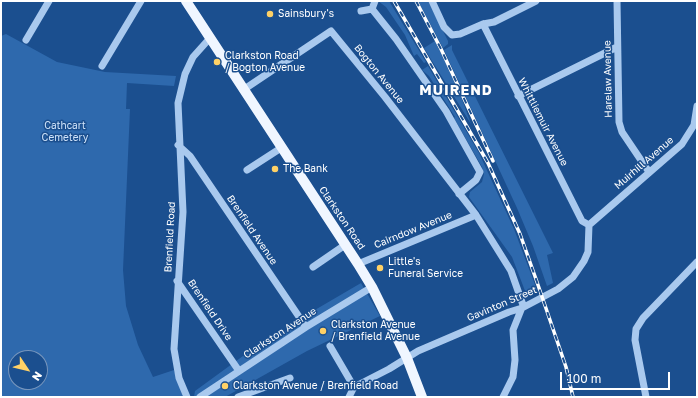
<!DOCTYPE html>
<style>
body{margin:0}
#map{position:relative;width:698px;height:398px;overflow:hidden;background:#1b4f8f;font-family:"Golos Text",sans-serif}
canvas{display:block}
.frame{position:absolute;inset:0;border:2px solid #fff;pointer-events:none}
.north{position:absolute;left:8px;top:350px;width:40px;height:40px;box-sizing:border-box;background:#1b4f8f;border:1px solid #7695bc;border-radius:50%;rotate:125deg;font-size:11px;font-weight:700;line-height:16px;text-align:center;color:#fff}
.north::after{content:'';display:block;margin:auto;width:14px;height:18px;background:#ffd166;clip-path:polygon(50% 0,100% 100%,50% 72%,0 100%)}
.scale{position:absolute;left:560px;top:372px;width:110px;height:18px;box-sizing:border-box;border:2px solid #fff;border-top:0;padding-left:5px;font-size:12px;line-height:14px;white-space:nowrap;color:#fff;-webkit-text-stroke:3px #1b4f8f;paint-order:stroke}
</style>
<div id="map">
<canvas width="698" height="398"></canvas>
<div class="frame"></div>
<div class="north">N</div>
<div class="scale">100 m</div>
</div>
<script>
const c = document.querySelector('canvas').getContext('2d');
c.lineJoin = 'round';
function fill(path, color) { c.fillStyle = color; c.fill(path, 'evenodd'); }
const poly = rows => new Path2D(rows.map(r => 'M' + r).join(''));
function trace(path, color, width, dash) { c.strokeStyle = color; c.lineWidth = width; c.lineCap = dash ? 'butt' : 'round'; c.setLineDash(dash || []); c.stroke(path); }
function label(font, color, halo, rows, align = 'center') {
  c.font = font + ' "Golos Text",sans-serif'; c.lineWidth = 3; c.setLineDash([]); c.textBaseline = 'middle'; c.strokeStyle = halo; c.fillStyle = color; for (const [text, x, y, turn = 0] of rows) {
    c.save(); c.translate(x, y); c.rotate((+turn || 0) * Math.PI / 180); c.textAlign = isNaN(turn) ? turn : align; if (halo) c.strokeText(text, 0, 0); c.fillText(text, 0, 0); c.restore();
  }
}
fill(poly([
 [378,1,389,1,426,62,424,63,417,54,414,56,405,35,386,7],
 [418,1,428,1,448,41,448,44,443,48],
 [6,34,57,62,105,72,176,76,174,86,127,83,126,109,130,109,123,270,126,306,138,345,153,377,174,370,183,397,1,397,1,36],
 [16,358,40,358,40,382,16,382],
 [435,41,460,94,471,124,424,48],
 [452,45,452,50,553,253,547,255,553,283,547,286,533,246,517,208,444,50],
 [428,66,479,153,514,229,537,290,527,296,512,257,469,197,470,192,482,182,484,174,482,167,454,118,455,117,429,76,422,70],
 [361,283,380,316,307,351,225,397,194,397,195,391,243,356,308,318,308,314]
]), '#2e69ad');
trace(poly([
 [432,1,444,27,452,35,460,34,483,24,494,22,536,1],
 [617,1,619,122,622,132,649,172],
 [372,9,396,39,446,111,480,172,476,180,459,194],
 [361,11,372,9,375,1],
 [483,24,582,221,589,225],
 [26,40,49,1],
 [102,66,141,1],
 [243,90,331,31,385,97,476,215,511,271,523,305,513,330,515,360,513,377,503,397],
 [518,96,617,47],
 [178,145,190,156,306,327],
 [247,170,281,148],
 [589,225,682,144,694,125,697,106],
 [358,264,476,215],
 [313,267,345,245],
 [177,281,239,371],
 [330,346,354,387,389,369,418,351,509,312,522,308,558,289,573,277,584,261,588,252,589,225],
 [187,397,179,378,174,349,183,212,178,103,185,74,193,57,210,38],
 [200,397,306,327,372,287],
 [238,397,290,378],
 [349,397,354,387],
 [646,397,635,340,636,329,643,318,697,262]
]), '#a9c9ee', 7);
trace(poly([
 [186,1,358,264,372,287,407,358,422,397]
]), '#f0f6ff', 10);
const rail = poly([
 [394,1,488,163,520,234,537,282,566,367,573,397],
 [416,1,441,49,493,161]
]);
trace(rail, '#fff', 3.5);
trace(rail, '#1b4f8f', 2, [6]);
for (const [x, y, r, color] of [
 [270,14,4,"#ffd166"],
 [217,62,4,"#ffd166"],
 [275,169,4,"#ffd166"],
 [380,268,4,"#ffd166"],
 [323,331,4,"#ffd166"],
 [225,386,4,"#ffd166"]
]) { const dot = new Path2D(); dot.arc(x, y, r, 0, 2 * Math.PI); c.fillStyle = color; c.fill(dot); trace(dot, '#1b4f8f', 1.5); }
label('10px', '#fff', '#1b4f8f', [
 ["Sainsbury's",278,14],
 ["Clarkston Road",225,56],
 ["/ Bogton Avenue",225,68],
 ["The Bank",283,169],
 ["Little's",388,262],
 ["Funeral Service",388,274],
 ["Clarkston Avenue",331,325],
 ["/ Brenfield Avenue",331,337],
 ["Clarkston Avenue / Brenfield Road",233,386]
], 'left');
label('10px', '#fff', '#1b4f8f', [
 ["Bogton Avenue",379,74,51],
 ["Harelaw Avenue",608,79,-91],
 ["Whittliemuir Avenue",543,122,63],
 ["Muirhill Avenue",644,163,-41],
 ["Clarkston Road",342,218,56],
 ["Brenfield Avenue",252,230,56],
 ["Cairndow Avenue",413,230,-22],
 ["Brenfield Road",170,237,-87],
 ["Gavinton Street",502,304,-23],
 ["Brenfield Drive",210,310,56],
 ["Clarkston Avenue",280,333,-33]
]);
label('10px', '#cfe3fa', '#1b4f8f', [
 ["Cathcart",65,126],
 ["Cemetery",65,138]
]);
c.letterSpacing = '1px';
label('bold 14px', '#fff', '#1b4f8f', [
 ["MUIREND",456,91]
]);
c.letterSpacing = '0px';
</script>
